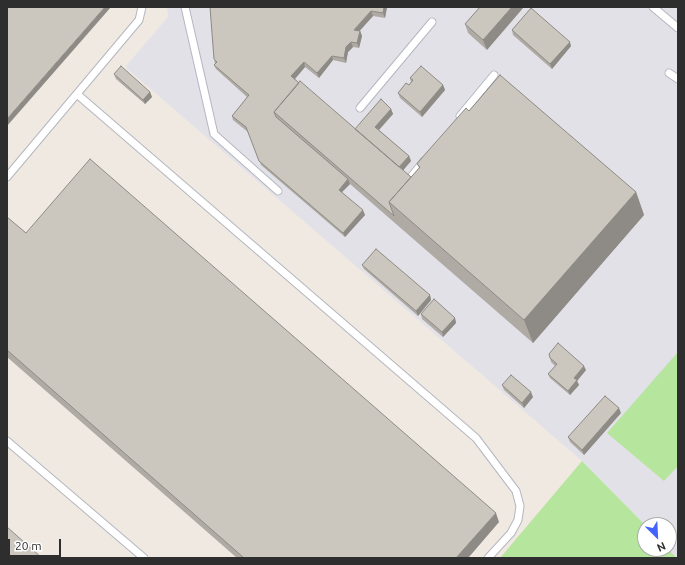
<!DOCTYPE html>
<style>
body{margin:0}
#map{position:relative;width:685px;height:565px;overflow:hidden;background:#efe9e1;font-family:Ubuntu,sans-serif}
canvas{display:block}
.frame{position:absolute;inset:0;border:8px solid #2e2e2e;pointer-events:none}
.north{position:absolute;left:637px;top:517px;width:40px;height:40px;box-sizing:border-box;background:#fff;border:1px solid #ababab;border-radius:50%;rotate:156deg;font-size:11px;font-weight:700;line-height:16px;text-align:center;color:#2e2e2e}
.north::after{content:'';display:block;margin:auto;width:14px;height:18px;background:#4264fb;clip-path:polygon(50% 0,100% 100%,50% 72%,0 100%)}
.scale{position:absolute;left:8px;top:539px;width:53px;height:18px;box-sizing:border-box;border:2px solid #2e2e2e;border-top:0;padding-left:5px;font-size:12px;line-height:14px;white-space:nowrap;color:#2e2e2e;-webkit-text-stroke:3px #fff;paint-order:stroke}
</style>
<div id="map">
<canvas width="685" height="565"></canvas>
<div class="frame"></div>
<div class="north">N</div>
<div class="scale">20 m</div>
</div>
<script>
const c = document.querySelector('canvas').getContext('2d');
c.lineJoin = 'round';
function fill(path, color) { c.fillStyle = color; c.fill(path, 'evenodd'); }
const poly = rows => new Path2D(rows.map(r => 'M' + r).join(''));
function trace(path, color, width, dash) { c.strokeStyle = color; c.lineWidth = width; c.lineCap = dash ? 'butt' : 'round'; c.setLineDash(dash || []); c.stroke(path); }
fill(poly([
 [167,7,678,7,678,558,668,549,669,525,645,525,582,461,125,67,168,17]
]), '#e3e1e8');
fill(poly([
 [678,352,678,466,664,481,607,433],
 [582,461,645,525,645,549,668,549,677,558,500,558]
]), '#b6e59e');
const lane = poly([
 [185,7,214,134,278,191],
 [653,7,678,28],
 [669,73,678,79],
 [78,95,476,438,516,491,520,506,518,520,511,533,488,558],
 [360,108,432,22],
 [460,116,494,75],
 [7,177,139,20,142,7],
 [411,177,424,161],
 [7,441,144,558]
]);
trace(lane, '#b4b7c1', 9);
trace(lane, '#fff', 7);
fill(poly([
 [210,7,387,7,385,18,373,16,359,31,360,31,362,36,359,48,353,47,348,52,346,63,333,60,319,78,305,67,295,79,355,129,391,109,393,114,379,130,409,156,411,161,403,170,411,177,419,168,417,164,469,111,636,192,644,215,533,343,350,184,342,192,365,215,345,237,261,165,248,132,233,120,232,116,247,97,216,69,214,65,215,64,214,59],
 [480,7,487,50,468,33,465,24],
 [512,30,571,46,552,69,513,35],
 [114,74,150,92,152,97,145,104,116,79],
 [410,78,443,85,445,90,422,117,400,98,398,93,409,85,411,82],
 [7,217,26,233,499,522,468,558,237,558,7,357],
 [362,265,430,295,431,300,418,316,364,269],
 [421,314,455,318,456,323,443,337,422,319],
 [550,358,586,370,577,381,579,385,570,395,550,378,548,374,555,366,551,362],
 [502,385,533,397,524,408,504,390],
 [621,413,584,455,570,442,568,437]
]), '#afaba4');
fill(poly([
 [105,7,111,7,7,126,7,119],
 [384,7,387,7,385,18,383,13],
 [512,7,524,7,487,50,483,40],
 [371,11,373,16,356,35,354,30],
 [360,31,362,36,359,48,357,43],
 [351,42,353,47,348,52,346,63,344,58,346,47],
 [570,42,571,46,552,69,550,64],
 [332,56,333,60,319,78,317,73],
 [304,62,305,67,293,81,291,76],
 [443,85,445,90,422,117,420,112],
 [150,92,152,97,145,104,143,100],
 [391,109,393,114,377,132,375,127],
 [409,156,411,161,400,174,398,169],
 [348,179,350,184,340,194,339,190],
 [636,192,644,215,533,343,524,320],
 [363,210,365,215,345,237,343,233],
 [430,295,431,300,418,316,416,311],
 [455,318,456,323,443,337,442,332],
 [584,366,586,370,577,381,579,385,570,395,568,391,574,378],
 [531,392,533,397,524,408,522,403],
 [619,408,621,413,584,455,582,450],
 [496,513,499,522,468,558,456,558]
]), '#8e8b86');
const building = poly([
 [7,7,105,7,7,119,7,7],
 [210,7,384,7,383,13,371,11,354,30,360,31,357,43,351,42,346,47,344,58,332,56,317,73,304,62,291,76,299,83,274,112,276,117,348,179,339,190,363,210,343,233,259,161,246,127,232,116,249,95,214,65,217,62,214,59,210,7],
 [480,7,512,7,483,40,465,24,480,7],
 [531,8,570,42,550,64,512,30,531,8],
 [121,66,150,92,143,100,114,74,121,66],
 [421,66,443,85,420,112,398,93,406,83,409,85,413,80,410,78,421,66],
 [500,75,636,192,524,320,389,202,420,167,417,164,420,160,466,108,469,111,500,75],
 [300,81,411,177,389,202,394,216,274,112,300,81],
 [381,99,391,109,375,127,409,156,399,167,355,129,381,99],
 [90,159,496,513,456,558,244,558,7,350,7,217,26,233,90,159],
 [376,249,430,295,416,311,362,265,376,249],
 [434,299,455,318,442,332,421,314,434,299],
 [558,343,584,366,574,378,577,380,568,391,548,374,557,364,550,358,549,354,558,343],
 [511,375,531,392,522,403,502,385,511,375],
 [605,396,619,408,582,450,568,437,605,396],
 [7,527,42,558,7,558,7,527]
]);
fill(building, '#cbc7bf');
trace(building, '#8e8b86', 1);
</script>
